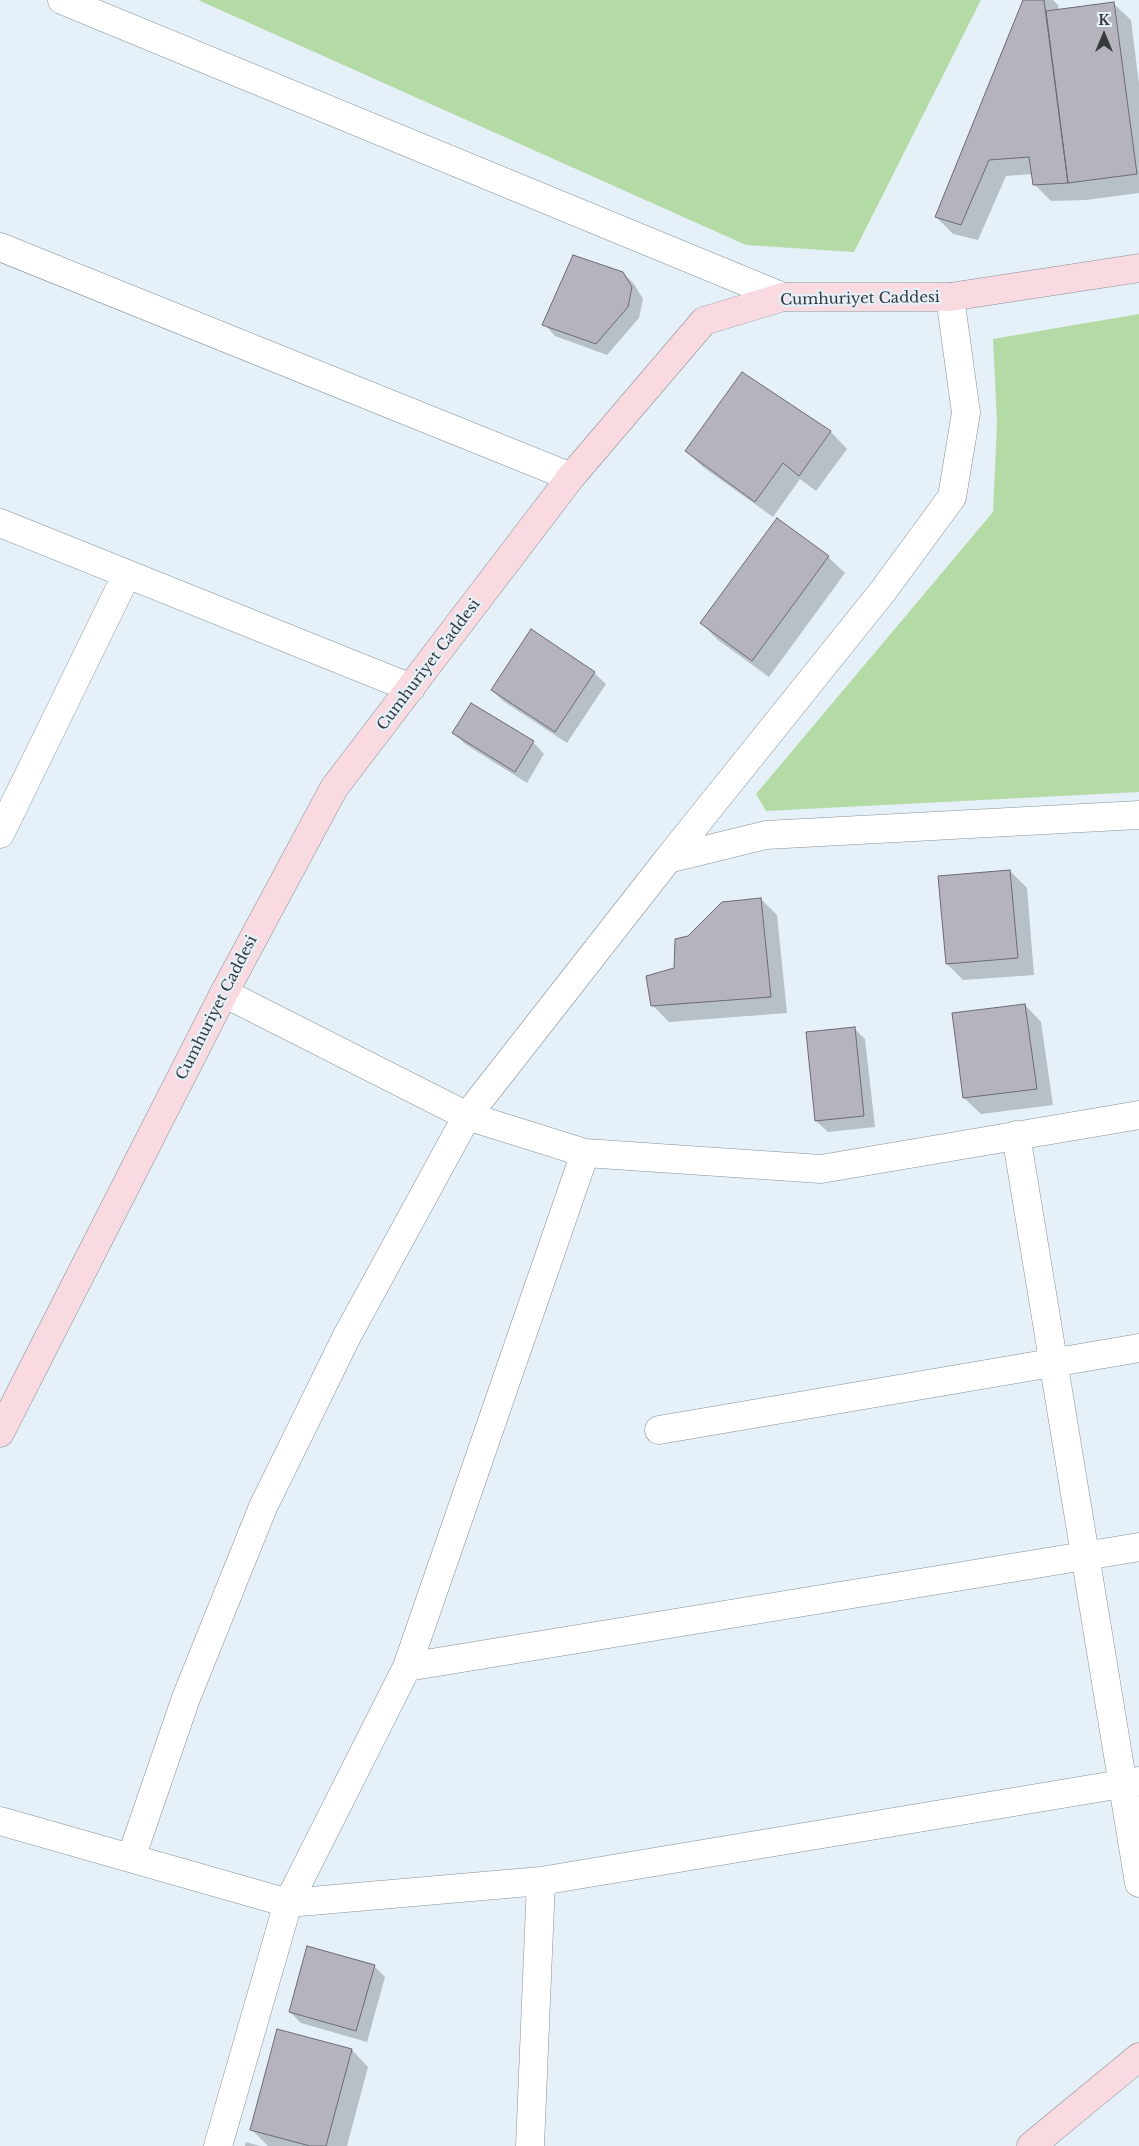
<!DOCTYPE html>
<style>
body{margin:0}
#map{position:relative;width:1139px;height:2146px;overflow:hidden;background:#e5f0f8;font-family:"Libre Baskerville",serif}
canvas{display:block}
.north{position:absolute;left:1079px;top:10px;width:50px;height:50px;-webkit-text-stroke:4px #e5f0f8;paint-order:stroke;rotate:0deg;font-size:14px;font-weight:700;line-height:20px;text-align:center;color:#363a3e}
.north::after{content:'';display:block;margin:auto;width:18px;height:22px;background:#363a3e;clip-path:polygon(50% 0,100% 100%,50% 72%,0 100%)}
</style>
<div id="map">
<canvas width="1139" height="2146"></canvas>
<div class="north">K</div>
</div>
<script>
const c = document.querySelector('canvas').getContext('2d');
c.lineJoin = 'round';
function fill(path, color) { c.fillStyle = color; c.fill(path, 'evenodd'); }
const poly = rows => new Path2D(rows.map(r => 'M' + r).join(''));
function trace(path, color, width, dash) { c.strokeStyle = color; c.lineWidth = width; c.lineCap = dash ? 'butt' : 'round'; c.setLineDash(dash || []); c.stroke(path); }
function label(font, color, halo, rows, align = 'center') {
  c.font = font + ' "Libre Baskerville",serif'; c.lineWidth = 4.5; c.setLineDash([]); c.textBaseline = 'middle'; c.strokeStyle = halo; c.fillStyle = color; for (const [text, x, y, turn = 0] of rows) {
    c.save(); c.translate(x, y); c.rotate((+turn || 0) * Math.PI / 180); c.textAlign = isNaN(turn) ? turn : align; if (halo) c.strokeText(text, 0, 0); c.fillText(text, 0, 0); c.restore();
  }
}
fill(poly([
 [198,0,981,0,854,252,746,245],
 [1139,314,1139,792,766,811,756,794,993,512,997,423,993,339]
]), '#b4dba6');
fill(poly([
 [1024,0,1053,0,1058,5,1059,11,1114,4,1131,20,1139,84,1139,193,1086,200,1051,201,1035,185,1033,174,1006,176,978,240,953,234,936,217],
 [623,273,634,284,643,299,639,318,607,355,555,336,544,324],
 [742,374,831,432,847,449,816,491,800,479,773,517,703,467,686,451],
 [828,557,845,573,769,677,718,640,701,623],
 [594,673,606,684,567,743,503,701,492,690],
 [471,704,533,742,544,754,527,783,465,744,454,733],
 [1010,871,1027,888,1034,975,963,980,947,964],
 [761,899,777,915,787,1013,669,1022,652,1005,675,969],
 [1025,1005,1041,1022,1053,1105,981,1114,964,1098,954,1014],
 [854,1028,865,1039,875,1127,828,1132,816,1121],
 [374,1966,385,1977,367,2042,301,2023,290,2012],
 [278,2030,352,2050,368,2067,347,2146,268,2146,251,2129],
 [246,2142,260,2146,245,2146]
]), '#0003');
const building = poly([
 [1023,0,1044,0,1068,183,1033,185,1029,157,989,160,961,225,935,217,1023,0],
 [1114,2,1137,174,1068,183,1046,11,1114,2],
 [573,255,623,272,632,287,628,307,596,344,542,325,573,255],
 [742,372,831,431,799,476,783,463,755,502,685,451,742,372],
 [777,518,829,556,752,661,700,623,777,518],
 [531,629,595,672,555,732,491,690,531,629],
 [471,703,534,741,515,772,452,733,471,703],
 [1010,870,1018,958,946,964,938,876,1010,870],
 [761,898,771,997,651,1006,646,976,674,968,675,939,688,936,722,902,761,898],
 [1025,1004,1037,1089,963,1098,952,1013,1025,1004],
 [855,1027,864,1116,815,1121,806,1032,855,1027],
 [307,1946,375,1965,356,2031,289,2012,307,1946],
 [277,2029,352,2049,326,2146,310,2146,250,2130,277,2029]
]);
fill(building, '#b5b3bd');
trace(building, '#6c6a74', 1);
const street = poly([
 [62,0,783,297],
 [0,247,571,477],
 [0,523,411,688],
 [0,834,127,574],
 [668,859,883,591,952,497,966,413,950,297],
 [224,993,467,1116,585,1153,821,1169,1139,1115],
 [1016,1135,1139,1883],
 [659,1430,1139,1348],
 [407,1667,1139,1547],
 [0,1821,288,1903,541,1881,1139,1781],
 [131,1858,186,1698,263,1507,347,1336,467,1116,668,859,766,835,1139,815],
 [218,2146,288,1903,407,1667,585,1153],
 [530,2146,541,1881]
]);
const secondary = poly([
 [0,1433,224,993,334,788,571,477,704,321,783,297,950,297,1139,268],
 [1031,2146,1139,2057]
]);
trace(street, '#869097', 29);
trace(secondary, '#869097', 29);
trace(street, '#fff', 28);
trace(secondary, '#f8dae0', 28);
label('15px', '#363a3e', '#e5f0f8', [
 ["Cumhuriyet Caddesi",860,299,-1],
 ["Cumhuriyet Caddesi",429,665,-53],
 ["Cumhuriyet Caddesi",217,1008,-63]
]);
</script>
